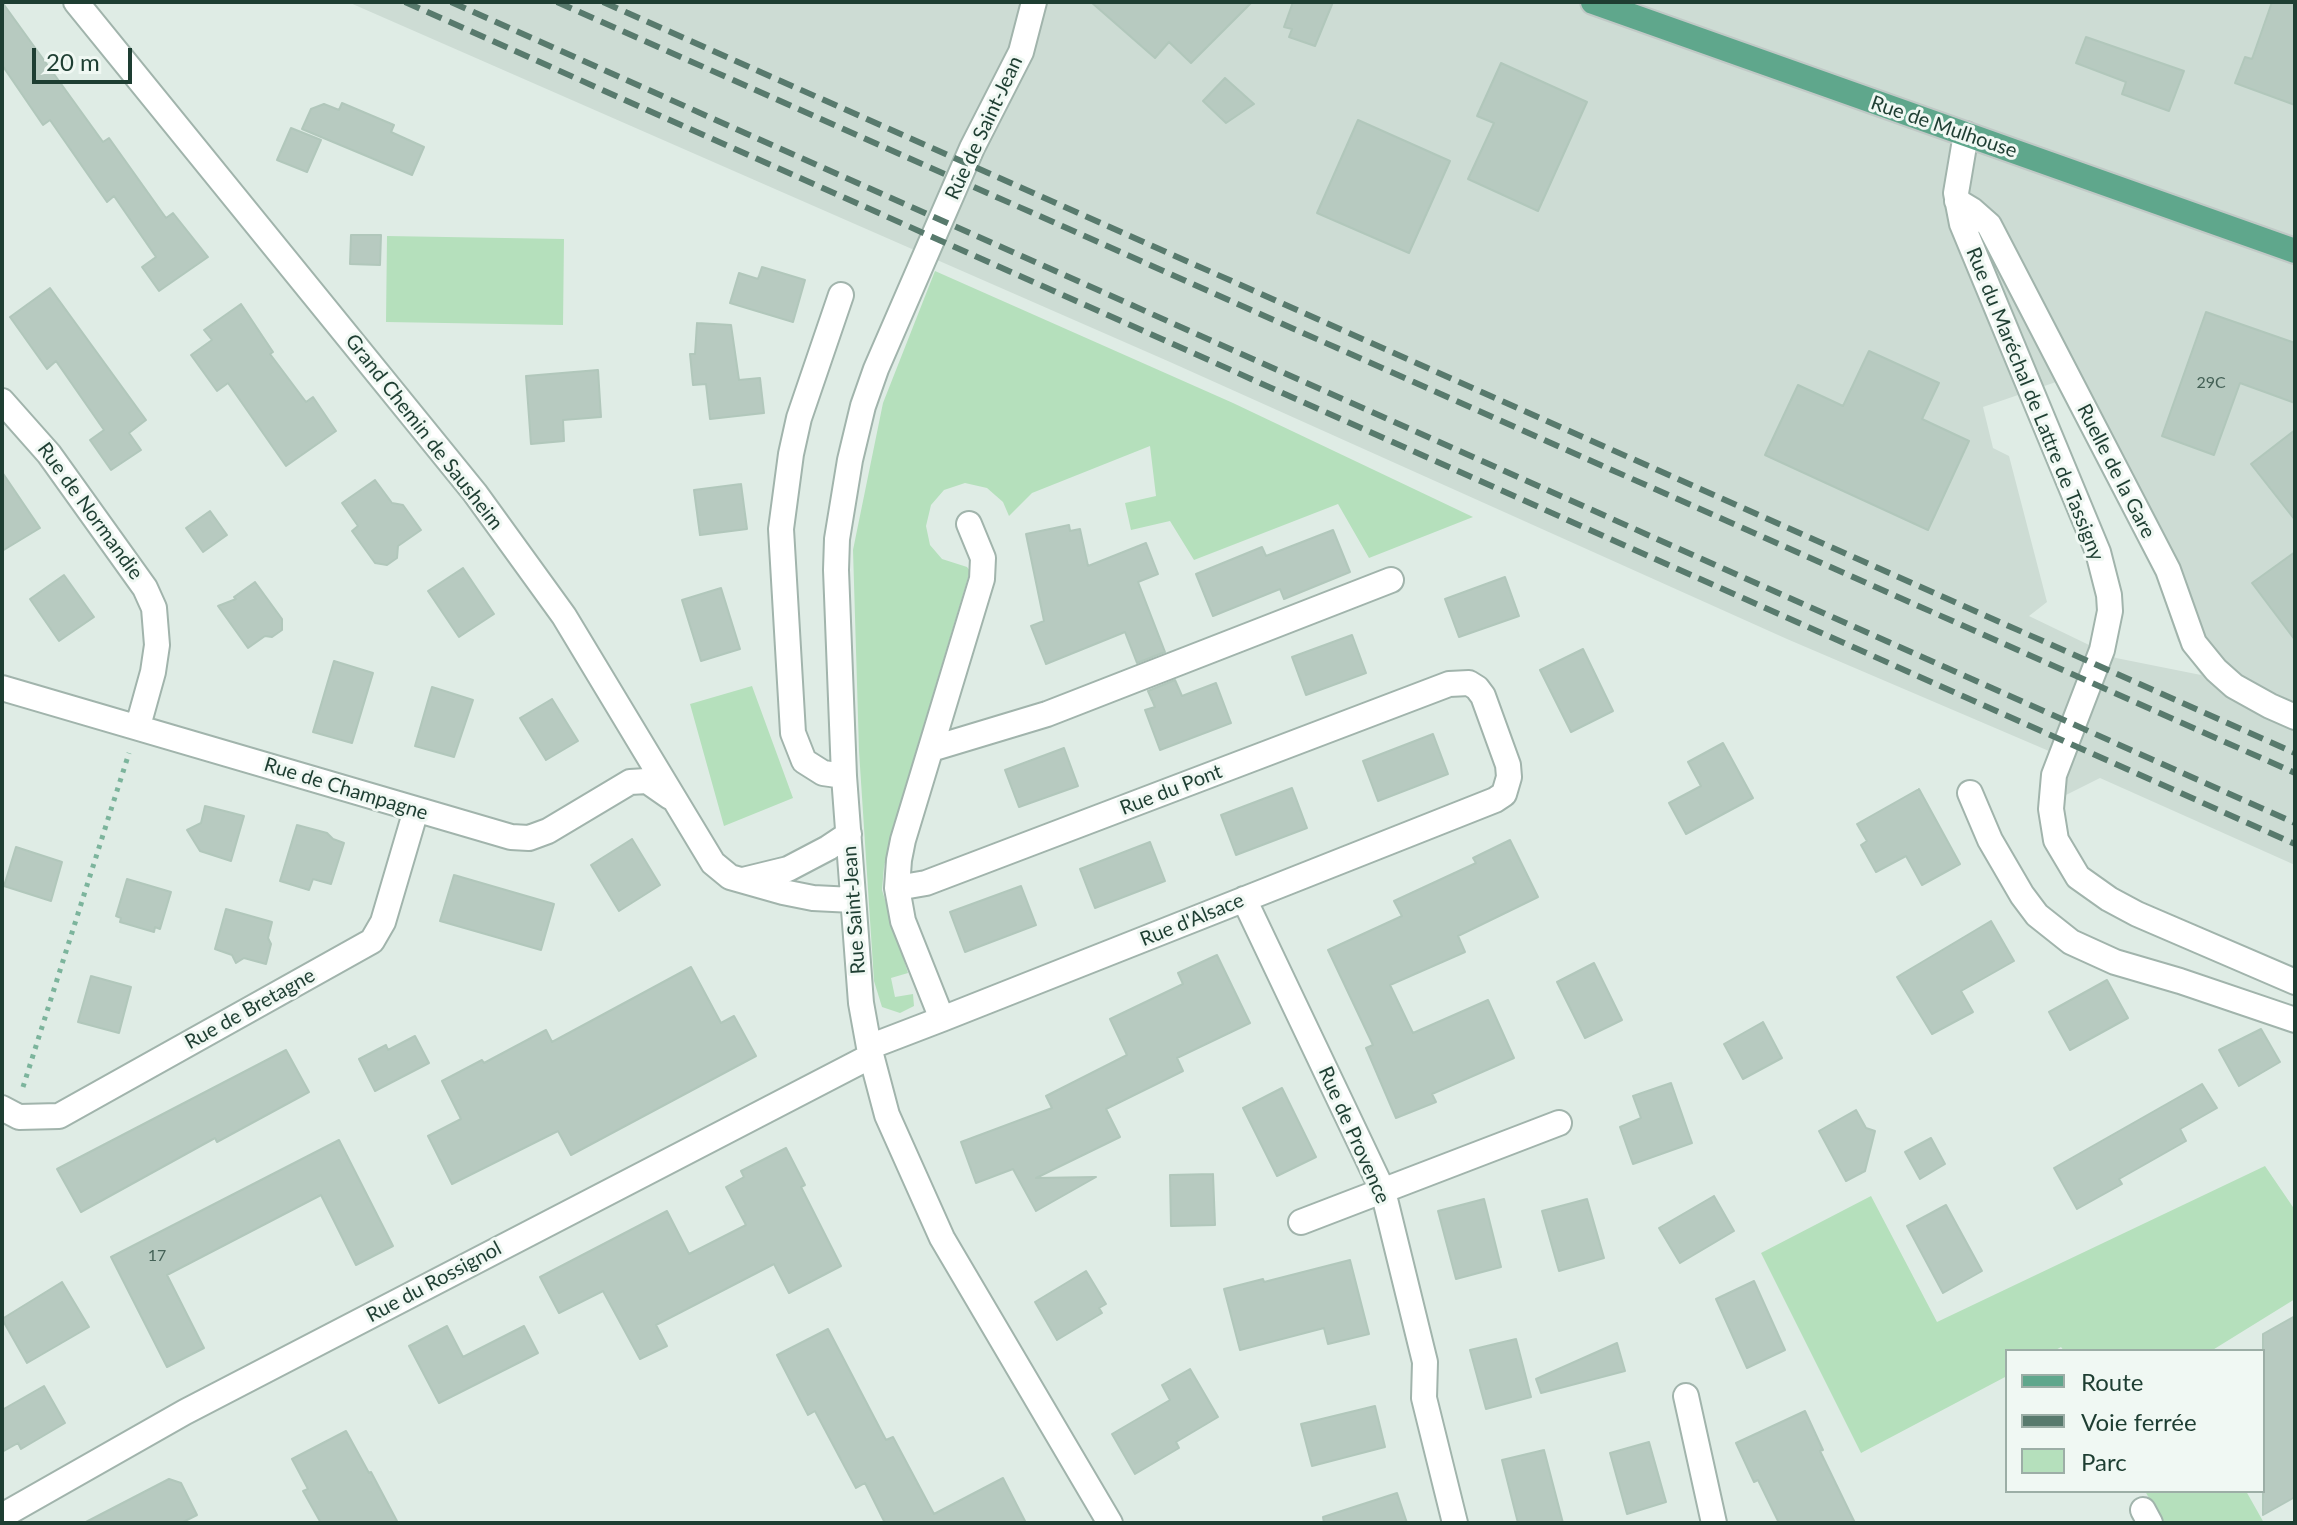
<!DOCTYPE html>
<meta charset="utf-8">
<style>
body{margin:0}
#map{position:relative;width:2297px;height:1525px;overflow:hidden;background:#dfece5;font-family:Lato,sans-serif}
canvas{display:block}
.frame{position:absolute;inset:0;border:4px solid #1e3e32;pointer-events:none}
.legend{position:absolute;left:2005px;top:1349px;width:260px;height:144px;box-sizing:border-box;background:#f0f8f3;border:2px solid #9caea6;margin:0;padding:10px 14px;list-style:none;font-size:24px;color:#1e3e32}
.legend li{display:flex;align-items:center;gap:16px;height:40px}
.legend b{width:40px;border:2px solid #9caea6}
.scale{position:absolute;left:32px;top:48px;width:100px;height:36px;box-sizing:border-box;border:4px solid #1e3e32;border-top:0;padding-left:10px;font-size:24px;line-height:28px;white-space:nowrap;color:#1e3e32;-webkit-text-stroke:6px #f0f8f3;paint-order:stroke}
</style>
<div id="map">
<canvas width="2297" height="1525"></canvas>
<div class="frame"></div>
<ul class="legend">
<li><b style="height:10px;background:#5fa78c"></b>Route</li>
<li><b style="height:10px;background:#587a6d"></b>Voie ferrée</li>
<li><b style="height:22px;background:#b5e0bc"></b>Parc</li>
</ul>
<div class="scale">20 m</div>
</div>
<script>
const c = document.querySelector('canvas').getContext('2d');
c.lineJoin = 'round';
function fill(path, color) { c.fillStyle = color; c.fill(path, 'evenodd'); }
const poly = rows => new Path2D(rows.map(r => 'M' + r).join(''));
function trace(path, color, width, dash) { c.strokeStyle = color; c.lineWidth = width; c.lineCap = dash ? 'butt' : 'round'; c.setLineDash(dash || []); c.stroke(path); }
function label(font, color, halo, rows, align = 'center') {
  c.font = font + ' Lato,sans-serif'; c.lineWidth = 6; c.setLineDash([]); c.textBaseline = 'middle'; c.strokeStyle = halo; c.fillStyle = color; for (const [text, x, y, turn = 0] of rows) {
    c.save(); c.translate(x, y); c.rotate((+turn || 0) * Math.PI / 180); c.textAlign = isNaN(turn) ? turn : align; if (halo) c.strokeText(text, 0, 0); c.fillText(text, 0, 0); c.restore();
  }
}
fill(poly([
 [348,2,2295,2,2295,865,2100,778,2064,796,2070,760,1787,639,1170,362],
 [2056,382,2081,423,2151,561,2178,641,2201,675,2116,658,2029,616,2047,602,2009,456,1993,448,1983,407]
]), '#cddcd4');
fill(poly([
 [387,236,564,239,563,325,386,322],
 [935,271,1233,403,1473,517,1369,558,1338,504,1194,560,1170,521,1131,530,1125,503,1156,496,1150,446,1032,493,1009,516,1003,502,987,488,965,483,944,490,931,505,926,526,930,545,942,559,967,567,970,571,891,834,884,867,882,890,908,973,891,978,895,997,913,994,914,1006,900,1013,882,1007,874,981,859,751,853,550,883,403],
 [752,686,793,798,724,826,690,704],
 [2265,1166,2295,1210,2295,1299,2211,1351,2064,1351,2061,1347,2054,1351,2007,1351,2007,1376,1861,1453,1761,1253,1871,1196,1937,1322],
 [2145,1491,2246,1491,2264,1523,2163,1523]
]), '#b5e0bc');
const building = poly([
 [2,2,103,142,109,138,166,218,173,213,208,257,159,291,142,267,156,257,114,196,107,202,50,120,43,125,2,65,2,2],
 [1091,2,1252,2,1191,63,1169,42,1155,58,1091,2],
 [1293,2,1333,2,1315,46,1289,37,1292,29,1284,27,1293,2],
 [2272,2,2295,2,2295,105,2235,83,2245,57,2252,59,2272,2],
 [2086,37,2184,71,2169,111,2122,94,2126,82,2076,63,2086,37],
 [1501,63,1587,102,1538,211,1468,179,1494,123,1477,116,1501,63],
 [1225,78,1254,104,1226,123,1203,101,1225,78],
 [342,103,394,125,391,132,424,147,412,175,302,129,311,109,324,104,339,110,342,103],
 [1358,120,1450,161,1409,253,1317,213,1358,120],
 [291,128,321,140,307,172,277,160,291,128],
 [351,235,381,235,380,265,350,264,351,235],
 [762,267,805,280,793,322,730,303,739,273,758,279,762,267],
 [50,288,146,420,129,433,141,450,111,470,90,440,104,430,56,361,47,369,10,317,50,288],
 [241,304,273,352,270,354,306,402,313,397,336,431,286,466,228,383,217,391,191,355,212,340,204,330,241,304],
 [2206,312,2295,343,2295,403,2240,383,2214,455,2162,436,2206,312],
 [697,323,731,325,739,380,760,378,764,413,710,419,706,384,693,385,690,354,695,354,697,323],
 [1869,351,1939,383,1922,419,1969,441,1928,530,1765,455,1798,385,1843,406,1869,351],
 [598,370,601,417,563,420,564,441,531,444,526,376,598,370],
 [2295,430,2295,520,2251,464,2295,430],
 [2,472,40,528,2,551,2,472],
 [375,480,392,503,403,505,421,530,398,546,397,558,387,565,375,563,352,531,358,526,342,503,375,480],
 [741,484,747,529,700,535,694,490,741,484],
 [210,511,227,535,203,552,186,528,210,511],
 [1069,525,1070,531,1080,529,1088,566,1146,543,1158,574,1138,582,1165,652,1137,663,1125,632,1046,664,1031,626,1044,621,1026,534,1069,525],
 [1333,530,1350,572,1284,599,1280,589,1213,616,1196,574,1262,547,1266,556,1333,530],
 [2295,552,2295,640,2252,583,2295,552],
 [463,568,494,614,459,637,428,591,463,568],
 [64,575,94,617,59,641,30,599,64,575],
 [1505,577,1519,616,1459,637,1445,599,1505,577],
 [255,582,282,619,282,630,272,637,265,636,248,648,218,606,236,599,234,597,255,582],
 [721,588,740,649,701,661,682,600,721,588],
 [1352,635,1366,673,1306,695,1292,657,1352,635],
 [1583,649,1613,711,1571,732,1540,670,1583,649],
 [334,661,373,673,352,743,313,732,334,661],
 [1175,680,1182,696,1216,683,1231,723,1160,750,1145,710,1155,707,1148,691,1175,680],
 [432,687,473,700,454,757,415,746,432,687],
 [552,699,578,741,546,760,520,718,552,699],
 [1433,734,1448,774,1378,801,1363,761,1433,734],
 [1723,743,1753,798,1686,834,1669,803,1701,786,1688,762,1723,743],
 [1064,748,1078,786,1019,807,1005,770,1064,748],
 [1292,788,1307,828,1236,855,1221,815,1292,788],
 [1919,789,1960,864,1922,885,1906,856,1876,872,1861,845,1867,841,1857,824,1919,789],
 [205,806,244,816,231,861,200,851,187,830,201,823,205,806],
 [297,825,327,833,333,839,344,843,331,884,313,879,309,890,280,881,297,825],
 [632,839,660,885,619,911,591,865,632,839],
 [1510,840,1538,897,1458,936,1465,952,1390,985,1413,1033,1488,1000,1514,1058,1432,1094,1436,1102,1396,1118,1366,1048,1373,1045,1328,950,1402,916,1394,901,1476,863,1473,858,1510,840],
 [1150,842,1165,881,1095,908,1080,869,1150,842],
 [16,847,62,862,51,901,4,886,16,847],
 [454,875,554,904,541,950,440,921,454,875],
 [127,879,171,892,160,929,155,927,154,932,120,922,121,918,116,916,127,879],
 [1021,886,1036,925,965,952,950,912,1021,886],
 [226,909,272,922,268,938,271,944,266,964,244,958,236,963,232,955,215,949,226,909],
 [1991,921,2014,961,1961,991,1973,1012,1932,1034,1897,977,1991,921],
 [1217,955,1250,1023,1177,1058,1183,1071,1106,1109,1120,1137,1036,1178,1096,1177,1036,1211,1013,1169,976,1183,961,1142,1052,1108,1046,1096,1127,1055,1110,1019,1183,984,1178,973,1217,955],
 [1594,963,1622,1020,1585,1038,1557,982,1594,963],
 [691,967,721,1023,734,1016,756,1056,571,1155,558,1131,452,1184,428,1136,461,1119,442,1081,482,1060,484,1063,546,1030,552,1042,691,967],
 [91,976,131,987,119,1033,78,1022,91,976],
 [2107,980,2128,1018,2070,1050,2049,1012,2107,980],
 [1763,1022,1782,1058,1743,1079,1724,1044,1763,1022],
 [2261,1029,2280,1062,2239,1086,2219,1050,2261,1029],
 [415,1036,429,1063,375,1091,359,1059,386,1045,388,1050,415,1036],
 [286,1050,309,1092,217,1142,215,1138,81,1212,57,1169,286,1050],
 [1671,1083,1692,1143,1633,1164,1620,1127,1641,1118,1633,1096,1671,1083],
 [2202,1084,2217,1108,2180,1129,2186,1141,2119,1179,2122,1184,2077,1209,2054,1168,2202,1084],
 [1282,1088,1316,1157,1277,1176,1243,1108,1282,1088],
 [1856,1110,1866,1128,1875,1131,1865,1171,1846,1181,1819,1131,1856,1110],
 [1931,1138,1945,1164,1920,1179,1905,1152,1931,1138],
 [339,1140,393,1246,356,1265,321,1195,167,1275,204,1348,167,1367,111,1257,339,1140],
 [786,1148,805,1185,801,1187,841,1266,789,1293,774,1264,656,1325,667,1346,640,1359,603,1291,559,1313,540,1277,667,1211,689,1254,746,1225,726,1187,744,1177,741,1171,786,1148],
 [1213,1174,1215,1225,1171,1226,1170,1175,1213,1174],
 [1714,1196,1734,1231,1680,1263,1659,1228,1714,1196],
 [1484,1199,1501,1267,1456,1279,1438,1211,1484,1199],
 [1587,1199,1604,1258,1559,1271,1542,1211,1587,1199],
 [1946,1205,1982,1271,1943,1293,1907,1226,1946,1205],
 [1350,1260,1369,1334,1328,1344,1324,1328,1240,1350,1224,1289,1263,1279,1264,1282,1350,1260],
 [1086,1271,1106,1304,1099,1308,1102,1313,1057,1340,1035,1302,1086,1271],
 [1754,1281,1785,1350,1747,1368,1716,1299,1754,1281],
 [62,1282,89,1327,27,1363,2,1319,62,1282],
 [2295,1316,2295,1497,2263,1515,2263,1334,2295,1316],
 [447,1326,463,1357,524,1326,538,1353,439,1403,409,1346,447,1326],
 [828,1329,886,1440,893,1437,934,1514,1003,1478,1026,1523,885,1523,865,1483,856,1488,815,1411,808,1415,777,1355,828,1329],
 [1516,1339,1531,1397,1486,1409,1470,1350,1516,1339],
 [1617,1343,1625,1371,1541,1393,1536,1379,1617,1343],
 [1190,1369,1218,1417,1176,1442,1179,1448,1135,1474,1112,1434,1170,1400,1162,1385,1190,1369],
 [44,1386,65,1423,21,1449,18,1443,2,1452,2,1410,44,1386],
 [1375,1406,1385,1447,1312,1466,1301,1424,1375,1406],
 [1805,1411,1823,1450,1820,1451,1855,1523,1779,1523,1758,1480,1754,1482,1736,1443,1805,1411],
 [346,1431,369,1473,371,1472,398,1523,321,1523,303,1491,308,1489,292,1459,346,1431],
 [1649,1442,1666,1502,1627,1514,1610,1453,1649,1442],
 [1544,1450,1563,1523,1518,1523,1502,1460,1544,1450],
 [169,1479,181,1483,197,1515,181,1523,84,1523,169,1479],
 [1397,1493,1407,1523,1324,1523,1323,1517,1397,1493]
]);
fill(building, '#b7cac0');
trace(building, '#b1c7bb', 2);
const minor = poly([
 [76,2,475,493,564,616,713,863,730,877,783,892,813,898,853,900],
 [1034,2,1021,52,972,148,876,369,863,406,850,460,837,539,836,570,844,776,861,1003,869,1047,887,1115,942,1238,1110,1523],
 [1966,134,1956,193,1962,224,2098,552,2109,595,2110,611,2102,650,2054,775,2051,809,2056,840,2078,877,2109,899,2137,914,2295,982],
 [1957,201,1972,210,1989,225,2168,570,2194,643,2216,670,2234,686,2270,706,2295,717],
 [841,295,799,418,791,454,781,529,793,733,804,761,823,773,844,776],
 [2,401,49,454,145,588,154,608,157,645,153,672,138,726],
 [2,688,511,837,529,838,548,831,630,782,647,781,670,797],
 [931,749,1047,714,1391,580],
 [1970,793,1990,840,2022,895,2037,915,2071,942,2115,962,2180,981,2295,1020],
 [743,880,788,869,828,848,849,834],
 [897,888,899,860,903,840,982,579,983,558,969,524],
 [1244,899,1383,1191,1425,1362,1424,1398,1455,1523],
 [869,1047,942,1019,1495,800,1504,794,1509,777,1508,765,1483,696,1477,688,1469,683,1449,684,926,883,897,888,903,921,942,1019],
 [2,1108,19,1117,59,1116,372,941,383,922,416,810],
 [1301,1222,1559,1123],
 [1686,1396,1714,1523],
 [2143,1510,2150,1523],
 [2,1516,185,1412,871,1056]
]);
const major = poly([
 [1593,2,2295,251]
]);
trace(minor, '#a1b4ac', 28);
trace(major, '#c0c9c6', 28);
trace(poly([
 [23,1087,129,753]
]), '#7cb49c', 5, [4, 6]);
trace(minor, '#fff', 24);
trace(major, '#5fa78c', 24);
trace(poly([
 [405,2,2295,844],
 [451,2,2295,823],
 [557,2,2295,773],
 [603,2,2295,753]
]), '#587a6d', 6, [16, 8]);
label('16px', '#446156', null, [
 ["29C",2211,383],
 ["17",157,1256]
]);
label('20px', '#1e3e32', '#f0f8f3', [
 ["Rue de Mulhouse",1944,127,19],
 ["Rue de Saint-Jean",984,128,-65],
 ["Rue du Maréchal de Lattre de Tassigny",2035,404,68],
 ["Grand Chemin de Sausheim",424,432,52],
 ["Ruelle de la Gare",2116,471,63],
 ["Rue de Normandie",90,511,54],
 ["Rue de Champagne",346,789,17],
 ["Rue du Pont",1171,790,-21],
 ["Rue Saint-Jean",854,910,-94],
 ["Rue d'Alsace",1192,920,-22],
 ["Rue de Bretagne",250,1009,-29],
 ["Rue de Provence",1354,1135,66],
 ["Rue du Rossignol",434,1282,-28]
]);
</script>
